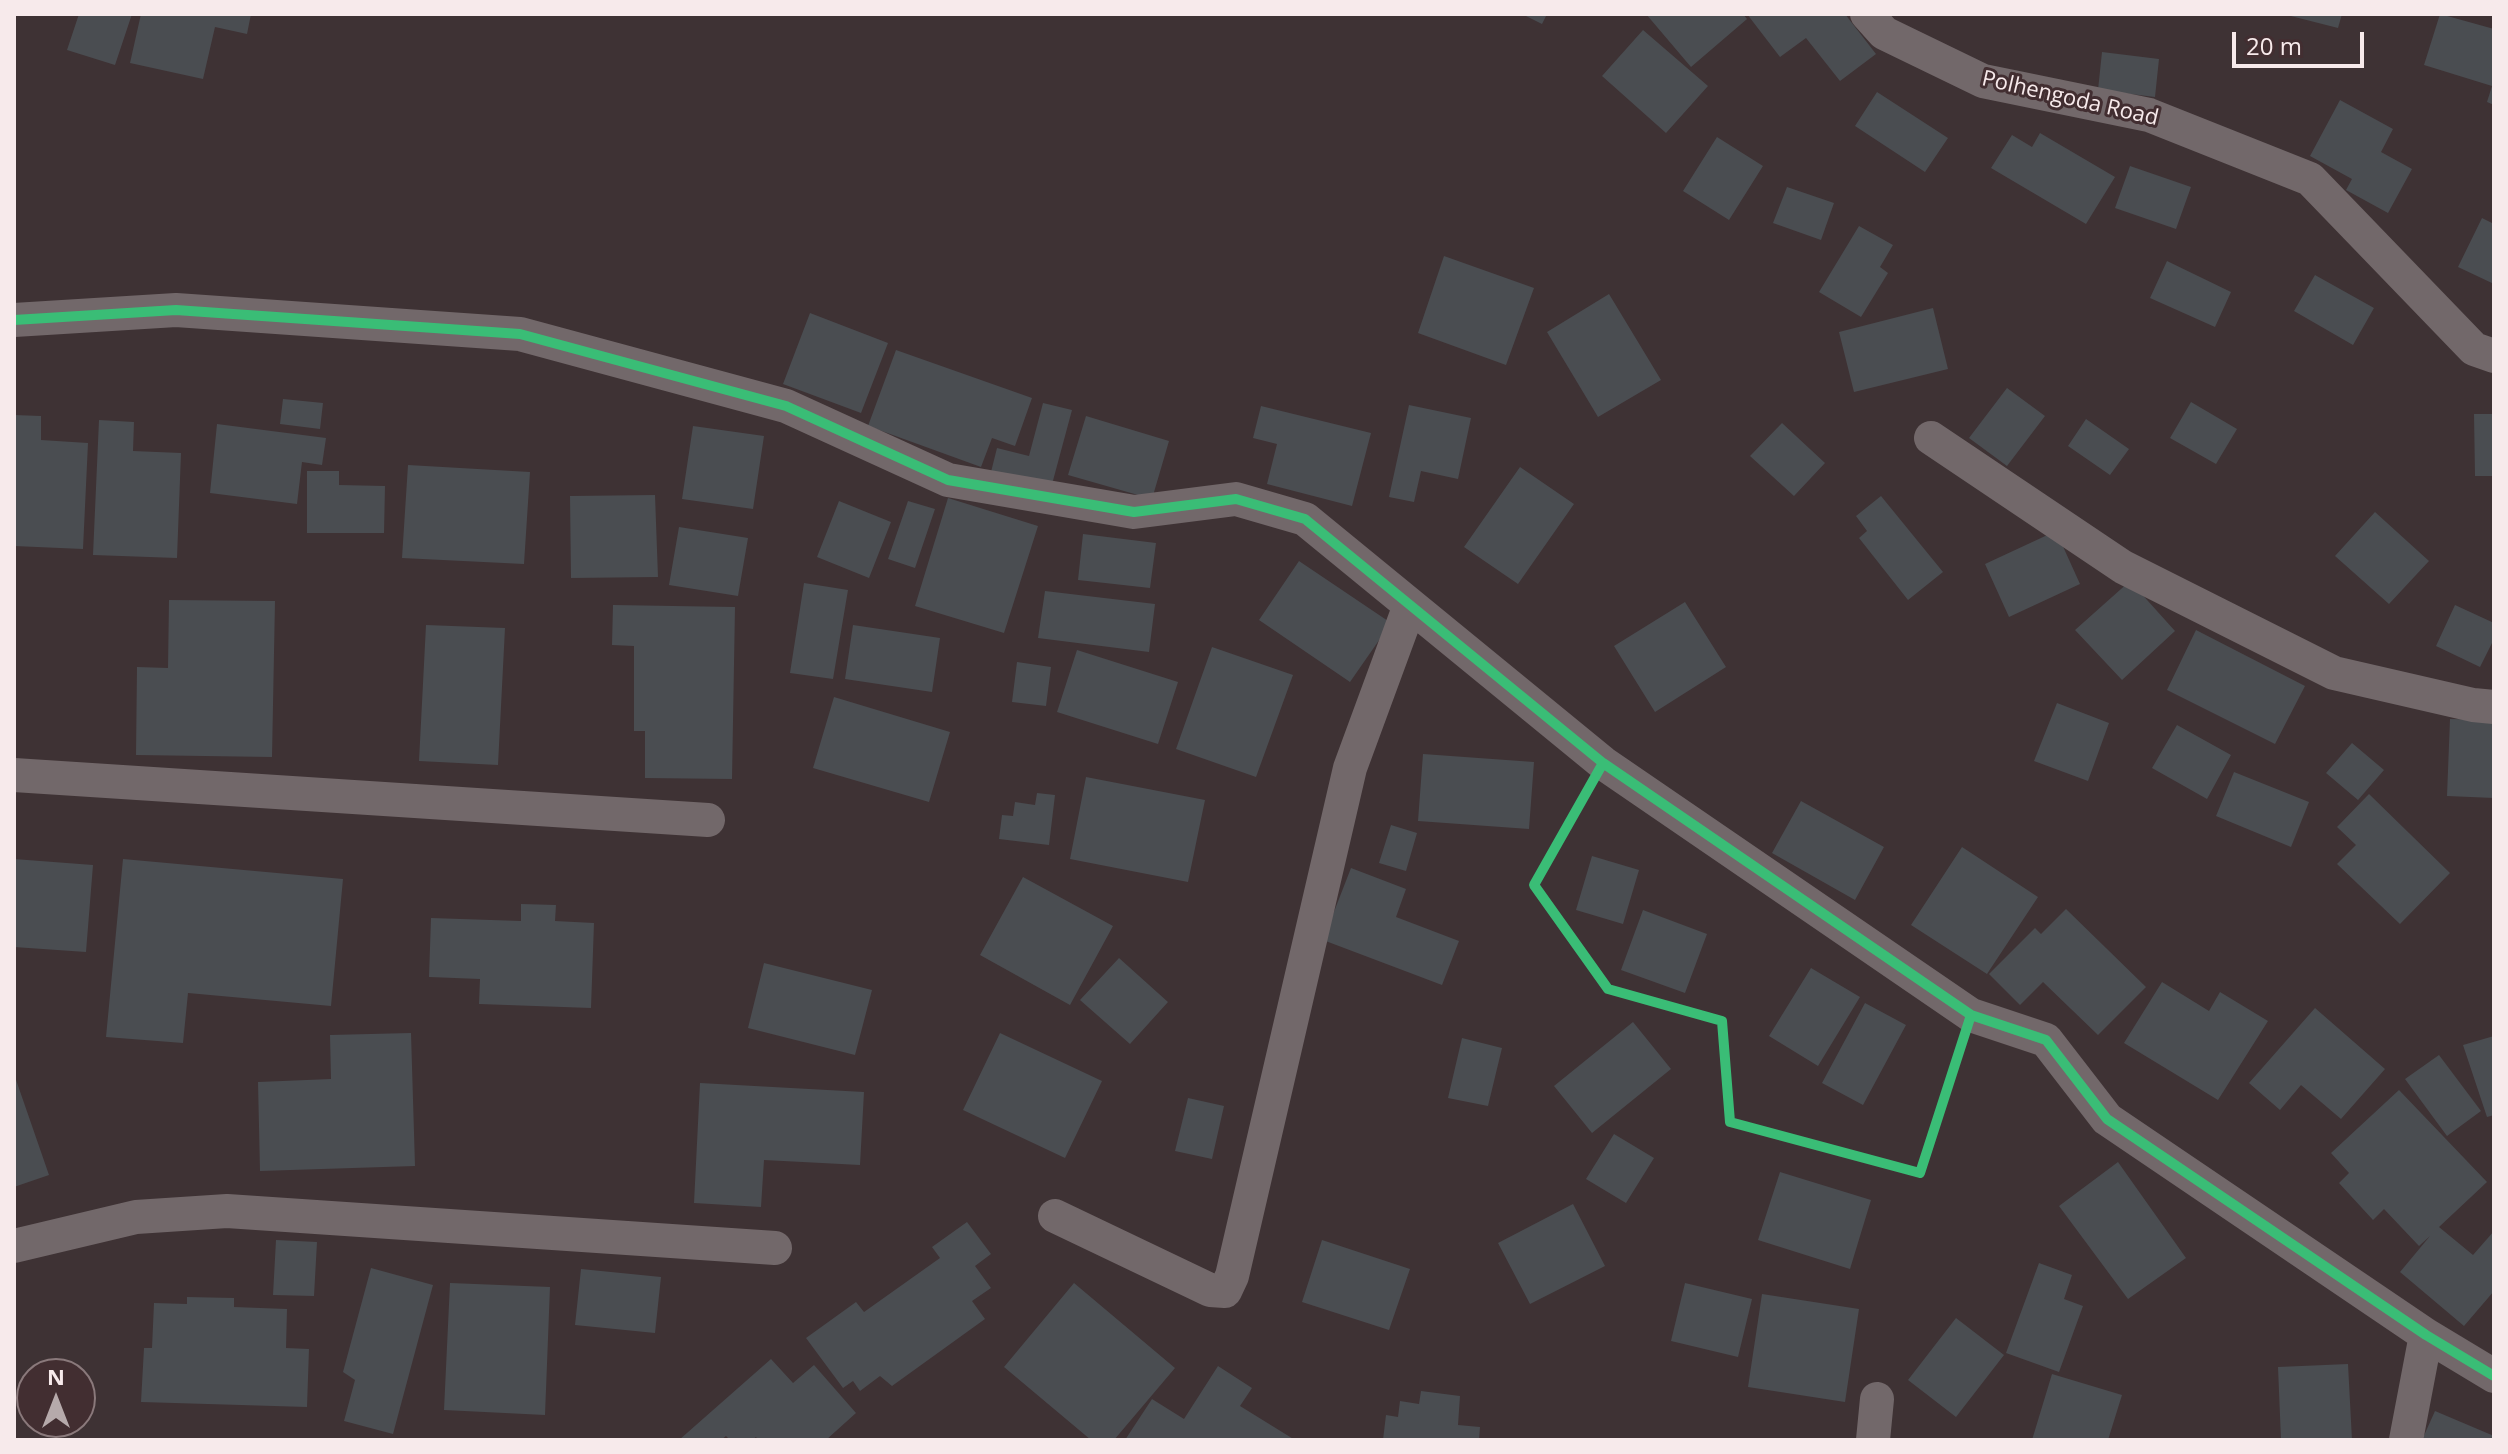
<!DOCTYPE html>
<style>
body{margin:0}
#map{position:relative;width:2508px;height:1454px;overflow:hidden;background:#3e3234;font-family:"Open Sans",sans-serif}
canvas{display:block}
.frame{position:absolute;inset:0;border:16px solid #f7eaeb;pointer-events:none}
.north{position:absolute;left:16px;top:1358px;width:80px;height:80px;box-sizing:border-box;background:#422e31;border:2px solid #8a797b;border-radius:50%;rotate:0deg;font-size:22px;font-weight:700;line-height:32px;text-align:center;color:#f7eaeb}
.north::after{content:'';display:block;margin:auto;width:28px;height:36px;background:#b6aaab;clip-path:polygon(50% 0,100% 100%,50% 72%,0 100%)}
.scale{position:absolute;left:2232px;top:32px;width:132px;height:36px;box-sizing:border-box;border:4px solid #f7eaeb;border-top:0;padding-left:10px;font-size:24px;line-height:28px;white-space:nowrap;color:#f7eaeb;-webkit-text-stroke:6px #422e31;paint-order:stroke}
</style>
<div id="map">
<canvas width="2508" height="1454"></canvas>
<div class="frame"></div>
<div class="north">N</div>
<div class="scale">20 m</div>
</div>
<script>
const c = document.querySelector('canvas').getContext('2d');
c.lineJoin = 'round';
function fill(path, color) { c.fillStyle = color; c.fill(path, 'evenodd'); }
const poly = rows => new Path2D(rows.map(r => 'M' + r).join(''));
function trace(path, color, width, dash) { c.strokeStyle = color; c.lineWidth = width; c.lineCap = dash ? 'butt' : 'round'; c.setLineDash(dash || []); c.stroke(path); }
function label(font, color, halo, rows, align = 'center') {
  c.font = font + ' "Open Sans",sans-serif'; c.lineWidth = 6; c.setLineDash([]); c.textBaseline = 'middle'; c.strokeStyle = halo; c.fillStyle = color; for (const [text, x, y, turn = 0] of rows) {
    c.save(); c.translate(x, y); c.rotate((+turn || 0) * Math.PI / 180); c.textAlign = isNaN(turn) ? turn : align; if (halo) c.strokeText(text, 0, 0); c.fillText(text, 0, 0); c.restore();
  }
}
fill(poly([
 [79,14,132,14,115,65,67,50],
 [141,14,251,14,247,34,215,27,203,79,130,63],
 [1522,14,1547,14,1542,24],
 [1646,14,1743,14,1747,19,1691,67],
 [1747,14,1845,14,1876,54,1840,81,1806,38,1780,57],
 [2283,14,2342,14,2338,28],
 [2440,14,2494,29,2494,105,2487,102,2492,86,2424,65],
 [1643,30,1708,86,1666,133,1602,76],
 [2102,52,2159,59,2155,97,2098,90],
 [1877,92,1948,138,1925,172,1855,126],
 [2340,100,2393,129,2381,152,2412,169,2388,213,2346,190,2352,179,2310,156],
 [2040,133,2115,177,2086,224,1991,168,2012,135,2032,147],
 [1717,137,1763,166,1729,220,1683,191],
 [2130,166,2191,187,2176,229,2115,208],
 [1787,187,1834,203,1821,240,1773,223],
 [2482,218,2494,224,2494,284,2458,267],
 [1859,226,1893,245,1880,267,1888,273,1861,317,1819,292],
 [1444,256,1534,288,1506,365,1418,333],
 [2167,261,2231,292,2215,327,2150,298],
 [2315,275,2374,308,2353,345,2294,311],
 [1609,294,1661,380,1598,417,1547,332],
 [1933,308,1948,369,1854,392,1839,332],
 [810,313,888,343,861,413,783,384],
 [896,350,1032,398,1015,446,992,438,981,467,868,426],
 [2007,388,2045,416,2007,466,1969,438],
 [283,399,323,403,320,429,280,424],
 [2191,402,2237,429,2216,464,2170,438],
 [1043,403,1072,410,1051,488,991,472,997,448,1029,456],
 [1409,405,1471,418,1458,479,1421,471,1414,502,1389,497],
 [1261,406,1371,433,1352,506,1267,484,1277,444,1253,438],
 [2474,414,2494,414,2494,476,2475,476],
 [14,415,41,416,41,440,88,443,83,549,14,546],
 [1086,416,1169,441,1152,499,1068,475],
 [2086,419,2129,449,2110,475,2068,446],
 [99,420,134,422,133,451,181,453,177,558,93,555],
 [1782,423,1825,463,1794,496,1750,456],
 [217,424,326,438,322,465,302,462,297,504,210,493],
 [693,426,764,436,753,509,682,499],
 [408,465,530,472,524,564,402,558],
 [1520,467,1574,504,1518,584,1464,547],
 [307,471,339,471,339,485,385,486,384,533,307,533],
 [655,495,658,577,571,578,570,496],
 [1881,496,1943,572,1908,600,1859,538,1867,531,1856,516],
 [948,498,1038,526,1004,633,915,606],
 [839,501,891,522,869,578,817,557],
 [908,501,935,509,915,568,888,559],
 [2375,512,2429,561,2389,604,2335,556],
 [679,527,748,538,738,596,669,585],
 [2056,531,2080,584,2009,617,1985,564],
 [1083,534,1156,543,1150,588,1078,580],
 [1299,561,1391,623,1350,682,1259,620],
 [2130,581,2175,631,2122,680,2075,630],
 [804,583,848,590,833,679,790,673],
 [1045,591,1155,604,1149,652,1038,638],
 [169,600,275,601,272,757,136,755,137,667,168,668],
 [1685,602,1726,667,1655,712,1614,646],
 [613,605,735,607,732,779,645,778,645,731,634,731,634,646,612,645],
 [2455,605,2494,623,2494,639,2480,667,2436,646],
 [426,625,505,628,498,765,419,761],
 [853,625,940,638,932,692,845,679],
 [2196,630,2305,686,2275,744,2167,690],
 [1212,647,1293,675,1256,777,1176,749],
 [1077,650,1178,682,1158,744,1057,712],
 [1017,662,1051,667,1046,706,1012,702],
 [834,697,950,732,929,802,813,768],
 [2057,703,2109,723,2088,781,2034,761],
 [2450,719,2494,720,2494,798,2447,796],
 [2177,725,2231,755,2207,799,2152,768],
 [2352,743,2384,770,2358,800,2326,773],
 [1423,754,1534,762,1529,829,1418,821],
 [2234,772,2309,802,2291,847,2216,816],
 [1086,777,1205,800,1188,882,1070,859],
 [1037,793,1055,795,1049,845,999,839,1002,815,1013,816,1015,802,1035,805],
 [2369,794,2450,873,2400,924,2337,864,2356,845,2337,827],
 [1801,801,1884,847,1855,900,1772,853],
 [1391,825,1417,833,1406,871,1379,863],
 [1962,847,2038,897,1987,974,1911,925],
 [1592,856,1639,870,1623,924,1576,910],
 [14,859,93,865,86,952,14,947],
 [123,859,343,879,331,1006,188,993,183,1043,106,1037],
 [1351,868,1406,889,1396,917,1459,941,1442,985,1323,940],
 [1023,877,1113,926,1070,1005,980,955],
 [521,904,556,905,555,921,594,923,591,1008,479,1004,480,979,429,977,431,918,521,921],
 [2066,909,2146,987,2098,1035,2043,982,2020,1005,1989,974,2035,928,2041,934],
 [1643,910,1707,934,1685,993,1621,970],
 [1119,958,1168,1002,1130,1044,1080,1000],
 [764,963,872,990,855,1055,748,1028],
 [1811,968,1860,997,1818,1066,1769,1036],
 [2162,982,2209,1011,2220,992,2268,1021,2218,1100,2124,1043],
 [1865,1003,1906,1025,1863,1105,1822,1083],
 [2315,1008,2385,1069,2341,1119,2301,1085,2280,1110,2249,1083],
 [1633,1022,1671,1069,1592,1133,1554,1086],
 [411,1033,415,1166,260,1171,258,1082,331,1079,330,1035],
 [1000,1033,1102,1081,1065,1158,963,1110],
 [2494,1036,2494,1115,2487,1117,2463,1045],
 [1462,1038,1502,1048,1488,1106,1448,1098],
 [2439,1055,2481,1111,2447,1136,2405,1079],
 [14,1074,49,1175,14,1187],
 [700,1083,864,1092,860,1165,764,1160,761,1207,694,1203],
 [2399,1090,2487,1182,2439,1227,2473,1255,2494,1231,2494,1291,2464,1326,2400,1272,2430,1236,2419,1246,2384,1209,2373,1220,2339,1183,2349,1173,2331,1153],
 [1188,1098,1224,1106,1212,1159,1175,1151],
 [1614,1134,1654,1158,1626,1203,1586,1179],
 [2118,1162,2186,1258,2128,1299,2059,1206],
 [1780,1172,1871,1200,1850,1269,1758,1240],
 [1573,1204,1605,1266,1530,1304,1498,1243],
 [967,1222,991,1254,975,1266,991,1288,972,1301,985,1319,892,1386,880,1376,860,1391,853,1381,843,1388,806,1338,856,1302,864,1312,940,1258,932,1247],
 [276,1240,317,1242,314,1296,273,1295],
 [1322,1240,1410,1269,1389,1330,1302,1302],
 [2039,1263,2072,1275,2064,1299,2083,1306,2059,1372,2006,1353],
 [371,1268,433,1285,393,1434,344,1421,355,1380,343,1372],
 [581,1269,661,1277,655,1333,575,1325],
 [450,1283,550,1287,545,1415,444,1410],
 [1074,1283,1175,1368,1114,1440,1091,1440,1004,1367],
 [1685,1283,1752,1299,1738,1357,1671,1341],
 [1762,1294,1859,1309,1845,1402,1748,1387],
 [187,1297,234,1298,234,1307,287,1309,286,1348,309,1349,307,1407,141,1402,144,1348,152,1348,154,1303,187,1304],
 [1956,1318,2004,1355,1956,1417,1908,1380],
 [771,1359,793,1383,814,1365,856,1413,826,1440,758,1440,756,1437,752,1440,730,1440,726,1436,721,1440,679,1440],
 [2348,1364,2352,1440,2281,1440,2278,1367],
 [1218,1366,1252,1388,1240,1406,1295,1440,1125,1440,1152,1399,1184,1419],
 [2052,1374,2122,1395,2108,1440,2032,1440],
 [1421,1391,1460,1396,1458,1425,1480,1427,1479,1440,1383,1440,1386,1415,1398,1417,1400,1401,1419,1404],
 [2435,1411,2494,1436,2494,1440,2422,1440]
]), '#4a4d51');
trace(poly([
 [1867,14,1884,33,1983,81,2149,115,2310,179,2474,349,2494,356],
 [14,320,176,310,520,334,786,406,948,480,1134,512,1236,499,1305,519,1603,763,1971,1015,2046,1040,2107,1119,2426,1335,2494,1376],
 [1931,438,2123,567,2334,673,2473,705,2494,707],
 [14,775,708,820],
 [1055,1216,1210,1290,1225,1291,1232,1276,1350,768,1410,605],
 [14,1246,136,1217,227,1211,775,1248],
 [1873,1440,1877,1399],
 [2406,1440,2426,1335]
]), '#72686a', 34);
trace(poly([
 [14,320,176,310,520,334,786,406,948,480,1134,512,1236,499,1305,519,1603,763,1971,1015,2046,1040,2107,1119,2426,1335,2494,1376],
 [1603,763,1534,885,1608,989,1722,1021,1730,1122,1920,1173,1971,1015]
]), '#3abd76', 10);
label('22px', '#f7eaeb', '#422e31', [
 ["Polhengoda Road",2070,99,13]
]);
</script>
